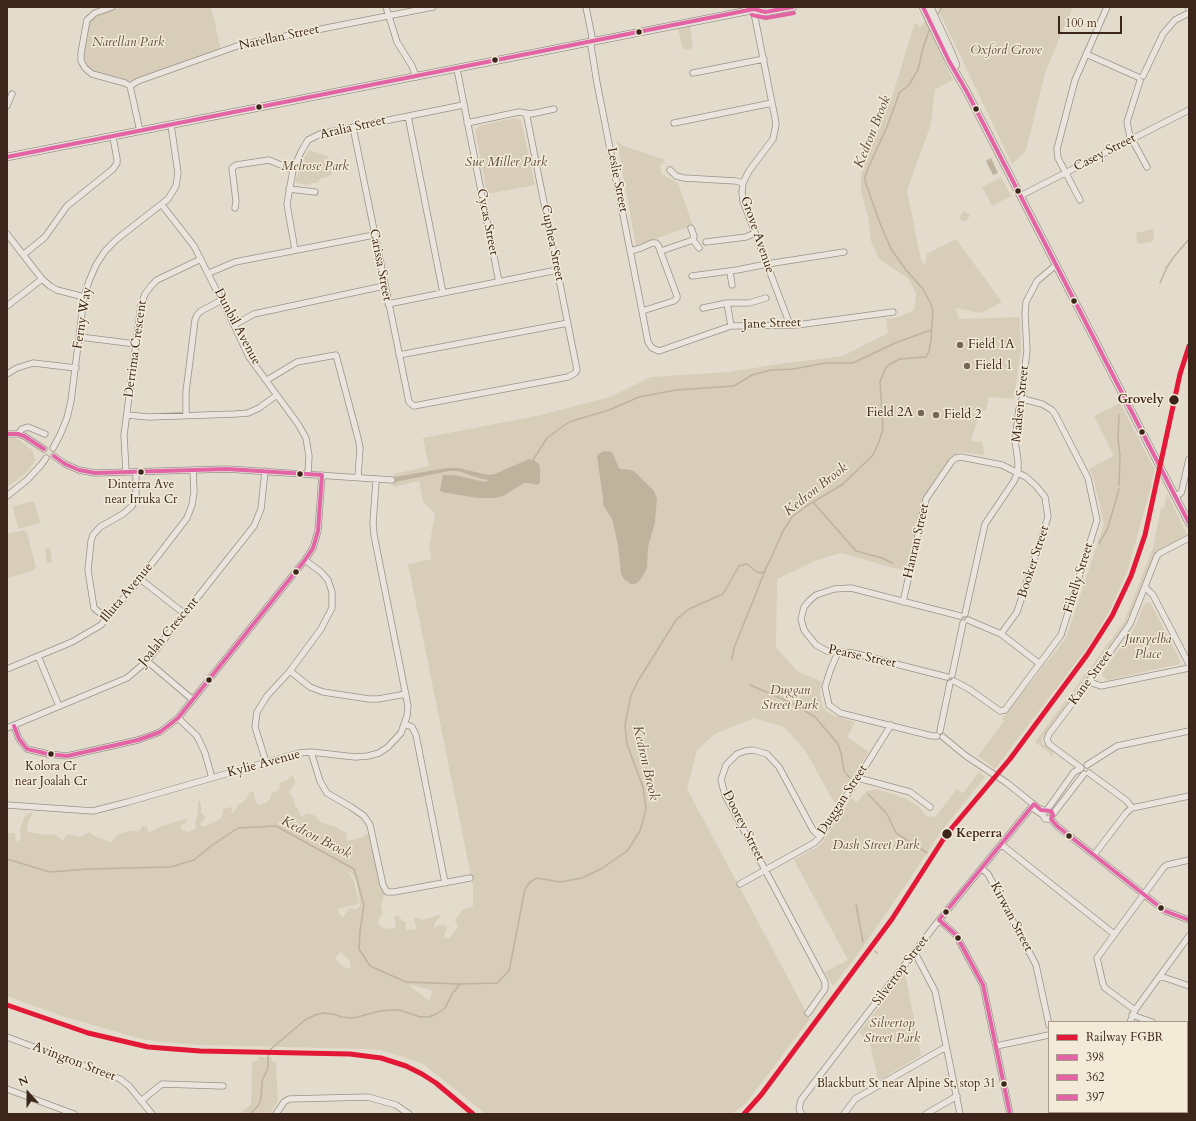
<!DOCTYPE html>
<style>
body{margin:0}
#map{position:relative;width:1196px;height:1121px;overflow:hidden;background:#e3dccc;font-family:Cardo,serif}
canvas{display:block}
.frame{position:absolute;inset:0;border:8px solid #3c261c;pointer-events:none}
.legend{position:absolute;left:1048px;top:1021px;width:140px;height:92px;box-sizing:border-box;background:#f3ebd8;border:1px solid #aa9c8d;margin:0;padding:5px 7px;list-style:none;font-size:12px;color:#3c261c}
.legend li{display:flex;align-items:center;gap:8px;height:20px}
.legend b{width:20px;border:1px solid #aa9c8d}
.north{position:absolute;left:8px;top:1073px;width:40px;height:40px;-webkit-text-stroke:3px #f3ebd8;paint-order:stroke;rotate:339deg;font-size:11px;font-weight:700;line-height:16px;text-align:center;color:#3c261c}
.north::after{content:'';display:block;margin:auto;width:14px;height:18px;background:#3c261c;clip-path:polygon(50% 0,100% 100%,50% 72%,0 100%)}
.scale{position:absolute;left:1058px;top:16px;width:64px;height:18px;box-sizing:border-box;border:2px solid #3c261c;border-top:0;padding-left:5px;font-size:12px;line-height:14px;white-space:nowrap;color:#3c261c;-webkit-text-stroke:3px #f3ebd8;paint-order:stroke}
</style>
<div id="map">
<canvas width="1196" height="1121"></canvas>
<div class="frame"></div>
<ul class="legend">
<li><b style="height:5px;background:#e31837"></b>Railway FGBR</li>
<li><b style="height:5px;background:#e463a4"></b>398</li>
<li><b style="height:5px;background:#e463a4"></b>362</li>
<li><b style="height:5px;background:#e463a4"></b>397</li>
</ul>
<div class="north">N</div>
<div class="scale">100 m</div>
</div>
<script>
const c = document.querySelector('canvas').getContext('2d');
c.lineJoin = 'round';
function fill(path, color) { c.fillStyle = color; c.fill(path, 'evenodd'); }
const poly = rows => new Path2D(rows.map(r => 'M' + r).join(''));
function trace(path, color, width, dash) { c.strokeStyle = color; c.lineWidth = width; c.lineCap = dash ? 'butt' : 'round'; c.setLineDash(dash || []); c.stroke(path); }
function label(font, color, halo, rows, align = 'center') {
  c.font = font + ' Cardo,serif'; c.lineWidth = 3; c.setLineDash([]); c.textBaseline = 'middle'; c.strokeStyle = halo; c.fillStyle = color; for (const [text, x, y, turn = 0] of rows) {
    c.save(); c.translate(x, y); c.rotate((+turn || 0) * Math.PI / 180); c.textAlign = isNaN(turn) ? turn : align; if (halo) c.strokeText(text, 0, 0); c.fillText(text, 0, 0); c.restore();
  }
}
fill(poly([
 [120,7,211,7,221,49,131,81,95,73,89,69,83,58,89,24,94,16],
 [937,7,1073,7,1045,73,1026,151,1012,164],
 [925,20,953,80,935,89,931,124,907,190,921,260,925,265,927,254,956,239,1002,302,981,313,955,308,959,319,1020,317,1021,351,1014,399,989,397,986,410,980,412,971,441,982,442,984,455,960,452,953,456,925,495,905,571,841,553,817,560,777,579,776,647,797,671,822,682,820,694,822,705,826,711,833,715,855,722,847,737,869,752,835,804,805,750,784,727,754,718,715,734,697,750,687,789,810,1019,746,1103,732,1114,486,1114,422,1063,380,1050,370,1049,200,1045,160,1042,138,1038,62,1016,7,996,7,865,17,872,7,864,7,833,15,833,16,841,18,841,21,838,20,829,25,816,31,812,32,815,28,823,27,832,47,835,55,834,63,841,64,841,65,836,68,834,79,837,90,832,94,836,110,842,113,841,116,836,121,833,131,831,139,831,141,828,143,826,147,827,148,831,150,832,159,827,186,819,186,822,180,827,183,831,188,832,195,829,196,827,195,824,198,811,198,801,200,801,201,806,201,813,205,816,206,818,200,824,201,825,204,827,222,818,223,809,231,807,233,808,231,812,233,813,238,805,245,800,251,791,254,793,255,800,257,803,260,805,265,803,270,799,272,793,279,790,280,783,287,780,292,775,294,778,295,783,289,792,294,800,295,807,298,808,300,815,302,816,308,813,316,816,320,822,336,827,347,834,346,838,347,841,361,838,366,834,370,835,380,888,385,894,381,904,383,914,379,918,378,923,380,926,386,929,395,928,396,925,394,920,395,916,398,916,403,921,406,922,405,927,407,930,415,929,417,928,414,920,415,918,418,918,423,920,438,915,440,915,440,917,436,921,433,929,438,925,447,926,444,937,445,938,449,938,457,929,458,926,455,921,456,918,460,914,462,910,473,906,473,886,408,564,432,559,429,548,435,514,423,501,419,481,393,487,394,474,429,466,423,438,541,415,610,397,651,377,729,372,786,363,843,356,888,333,886,319,899,317,914,310,916,293,908,278,879,259,871,241,868,217,861,191,861,179,863,163,888,107,885,105,884,98,888,96,892,97,915,22,920,28],
 [348,872,350,872,354,876,357,883,360,906,356,909,349,908,343,917,340,915,337,909,359,904,354,881],
 [341,952,350,961,351,969,343,967,335,958],
 [412,985,431,990,432,993,430,998,431,1002,410,986],
 [690,26,693,48,685,50,683,48,678,29],
 [515,118,521,120,535,185,487,194,475,130,479,126],
 [617,141,624,146,665,160,660,166,662,174,678,183,692,223,688,227,636,246],
 [309,150,328,156,332,175,320,179,317,183,311,183,309,185,296,183,295,181,301,163],
 [1001,177,1011,196,992,206,982,187],
 [963,211,970,215,966,222,959,219],
 [1153,229,1154,237,1152,242,1138,244,1136,233],
 [1120,403,1155,470,1151,482,1152,483,1128,569,1110,610,1089,645,995,769,978,756,1004,721,1002,719,1066,638,1104,524,1093,476,1089,469,1114,456,1094,416],
 [13,438,20,440,25,445,26,444,29,449,31,448,36,460,26,473,7,487,7,439],
 [1167,493,1187,535,1162,548,1155,554,1128,620,1042,738,1042,743,1053,751,1053,754,1051,757,1050,753,1035,742,1124,622,1153,548,1161,508,1164,509],
 [34,501,40,523,18,529,13,506],
 [24,530,27,533,36,567,33,571,7,578,7,534],
 [50,548,52,562,47,563,45,549],
 [1150,602,1181,662,1179,664,1108,680,1102,676,1103,672,1135,627,1144,604],
 [979,772,985,777,940,833,907,883,858,954,833,986,825,972,848,960,794,860,819,846,822,843,851,798,857,802,867,791,877,789,907,799,919,807,925,815,930,817,936,816,957,789,963,793],
 [905,973,921,1055,878,1081,870,1043,859,1033],
 [258,1057,271,1057,272,1061,276,1063,278,1101,270,1114,239,1114,251,1104,252,1062,258,1060]
]), '#d7cdb8');
fill(poly([
 [991,158,998,173,993,175,986,161],
 [605,451,612,452,619,468,622,469,631,470,635,472,654,491,657,499,655,522,648,547,647,568,641,579,637,583,634,584,631,584,624,579,621,574,618,545,612,519,603,505,603,498,597,456,600,453],
 [529,459,533,460,538,463,540,467,540,482,538,485,529,483,524,483,503,496,494,498,477,498,442,492,440,490,443,475,454,475,485,482,490,480,482,479,458,471,449,471,395,482,395,477,446,468,458,468,488,475,495,474]
]), '#bfb39e');
trace(poly([
 [937,16,942,7],
 [1160,283,1167,267,1173,258,1189,239],
 [1119,415,1118,438,1120,456,1119,485],
 [533,460,547,438,569,422,609,410,639,397,676,390,734,386,752,375,771,370,793,369,826,363,853,363,895,343,931,330],
 [813,502,856,551,882,558,892,563],
 [1099,543,1107,530,1113,510,1119,489],
 [732,659,734,648,765,571],
 [750,685,792,703,815,717,838,744,841,753,844,771,850,778],
 [868,794,887,814,896,833,927,853],
 [7,859,50,872,88,869,171,867,194,860,211,846,238,828,276,826,354,869,364,905,360,931,359,949,370,966,406,982,460,984,497,983,509,971,525,889,530,882,537,878,560,882,582,878,601,869,627,851,640,831,646,809,643,787,627,744,625,725,631,695,638,681,676,620,689,609,723,594,739,566,747,564,757,572,760,573,764,572,772,556,783,531,792,517,808,505,843,484,873,455,879,442,883,429,880,382,885,369,890,364,900,359,926,357,929,351,931,340,933,311,931,304,923,289,906,270,891,249,879,221,865,181,865,177,869,166,887,127,899,94,901,91,908,86,918,70,923,48,930,28],
 [856,904,863,942],
 [875,951,877,953],
 [250,1114,258,1106,261,1099,262,1081,268,1068,268,1056,271,1049,305,1020,315,1015,324,1013,333,1014,342,1017,353,1018,380,1011,393,1010,399,1010,421,1017,429,1017,436,1014,445,1008,452,994,460,984]
]), '#bfb39e', 1.5);
const minor = poly([
 [112,7,95,13,87,20,81,53,81,61,85,68,92,74,125,83,130,86,140,131],
 [386,7,397,42,412,66,416,77],
 [586,7,592,37,591,46,597,83,642,311,648,342,652,348,659,351,731,326,797,325,893,312],
 [1188,7,1189,9],
 [753,8,775,118,776,125,773,139,749,171,743,183,742,192,743,201,790,325],
 [1086,54,1138,77],
 [457,69,499,282],
 [693,73,764,59],
 [1143,76,1163,34,1175,20,1187,14],
 [1140,81,1127,122,1130,137,1134,143,1147,167],
 [130,86,138,81,240,45,433,7],
 [7,106,12,94],
 [408,116,443,293],
 [467,123,519,112,531,114,554,109],
 [674,123,772,103],
 [353,127,409,402,414,406,419,405,568,377,575,373,577,370,527,117,525,113],
 [670,170,676,176,684,178,736,181,743,183],
 [289,189,315,192],
 [1020,196,1189,110],
 [1080,200,1058,158,1057,149,1075,80,1107,7],
 [162,205,194,246,234,325,249,357,298,424,306,438,309,456,308,474],
 [235,208,236,201,232,168,236,165,269,160,293,170],
 [7,234,42,279,50,286,57,290,84,297],
 [693,240,699,248],
 [706,242,746,237,755,233],
 [295,250,287,204,293,170,301,152,308,140,320,134,463,105],
 [630,251,641,248,652,243,656,243,658,245,677,296,677,298,674,301,642,311],
 [661,251,693,240,694,236,691,228],
 [23,255,45,237,67,206,113,169,117,163,117,159,113,137],
 [730,272,732,285],
 [209,273,235,262,374,235],
 [692,276,737,270,767,264,844,252],
 [727,303,731,326],
 [388,304,557,270],
 [7,306,42,279],
 [703,308,727,303,749,303,766,298],
 [234,325,254,314,384,286],
 [80,337,136,344],
 [399,355,568,323],
 [7,374,17,368,33,363,76,368],
 [267,380,297,362,336,355,358,438,360,448,358,477],
 [127,415,149,417,235,414,248,413,259,408,277,395],
 [186,415,186,392,195,320,197,315,201,311,222,300],
 [7,434,18,434,24,436,44,449],
 [18,434,22,429,28,427,45,434],
 [53,448,60,435,67,418,71,401,84,297,89,281,96,265,105,251,117,239,168,199,176,186,178,173,171,125],
 [54,456,65,464,79,470,95,473,227,469,392,480],
 [126,472,124,435,141,305,145,294,151,286,157,280,201,259],
 [7,496,27,480,41,465,46,458],
 [1175,496,1181,493,1182,490,1189,459],
 [140,579,185,614],
 [1145,587,1153,595,1189,664],
 [903,602,926,499,952,461,956,458,961,457,1002,465,1026,477,1036,486,1045,497,1048,517,1017,612,1001,634],
 [965,614,985,524,1014,481,1018,472,1018,461,1015,441,1019,409,1023,396,1023,382,1027,351,1025,313,1026,302,1037,281,1056,265],
 [107,619,94,608,88,570,91,541,93,535,100,527,123,514,132,506,136,497,136,472],
 [968,620,1001,634,1040,664],
 [838,652,830,671,825,687,829,705,840,713,932,736,937,736],
 [38,656,59,706],
 [147,661,193,700],
 [7,669,72,642,101,625,140,579,187,518,192,505,194,492,193,470],
 [290,671,310,687,323,692,369,699,378,699,406,694],
 [952,675,963,623],
 [947,677,853,653,827,651,816,645,804,630,801,619,804,607,809,601,816,595,834,589,851,588,960,616],
 [954,681,969,689,1000,711,1005,710,1061,635,1097,520,1088,478,1055,414,1052,410,1042,404,1023,399],
 [1089,681,1095,684,1101,686,1189,668],
 [178,718,197,736,205,753,212,778],
 [405,724,412,727,416,735,445,883],
 [14,726,19,739,27,749,48,754,67,756,138,740,160,732,178,718,305,560,313,548,318,531,322,475],
 [7,728,127,678,147,661,254,526,261,509,265,471],
 [940,731,950,683],
 [943,737,966,756,1007,783,1038,808,1046,811],
 [311,752,320,781,327,793,351,807,364,816,370,825,383,885,387,892,394,892,470,878],
 [266,762,255,727,257,712,267,696,290,671,321,629,332,608,332,592,328,580,321,572,305,560],
 [1087,765,1117,746,1189,731],
 [1081,768,1049,744,1047,739,1049,734,1089,681,1130,624,1157,556,1160,553,1189,538],
 [1089,773,1127,801,1132,808],
 [858,778,910,792,930,807],
 [7,805,93,811,128,802,299,753,311,752,355,757,368,756,379,753,388,747,401,733,407,716,408,706,374,535,373,523,376,481,375,479],
 [1034,809,1043,815,1045,819,1051,819],
 [1047,810,1074,772,1080,769],
 [1053,814,1084,774],
 [1051,819,1057,826,1165,911,1189,920],
 [1002,845,1114,934],
 [1094,855,1126,813,1132,808,1189,796],
 [982,869,988,874,1036,965,1049,1025],
 [740,884,814,843,820,837,858,778,891,725],
 [939,920,956,935,983,985,1010,1114],
 [915,953,935,991,960,1114],
 [1160,976,1189,986],
 [1135,1010,1105,988,1103,984,1097,958,1164,867,1167,865,1189,860],
 [808,1013,825,989,825,982,725,795,721,780,726,765,737,754,745,751,753,750,767,754,779,767,813,830,820,837],
 [1132,1015,1152,1022],
 [1130,1022,1135,1010,1143,999,1189,936],
 [1187,1034,1189,1035],
 [7,1037,120,1079,129,1086,152,1114],
 [996,1046,1049,1035],
 [7,1089,74,1114],
 [141,1101,162,1084,223,1086],
 [1187,1103,1189,1102],
 [1068,1112,1068,1114],
 [276,1114,284,1102,289,1099,368,1097,396,1105,409,1114],
 [802,1114,799,1109,801,1100,936,924,1034,804],
 [844,1114,855,1099,946,1047],
 [926,1114,957,1096],
 [1099,1114,1100,1112],
 [1125,1114,1137,1112]
]);
const major = poly([
 [923,7,949,61,967,92,1189,523],
 [930,7,951,52,956,65],
 [754,10,765,12,793,7],
 [7,157,747,11,759,7]
]);
trace(minor, '#999288', 7);
trace(major, '#827a71', 8);
trace(minor, '#e9e5de', 5.5);
trace(major, '#e6e1d8', 7);
trace(poly([
 [923,7,949,61,967,92,1189,523],
 [7,157,754,9,765,12,793,7],
 [7,434,18,434,24,436,44,449],
 [54,456,65,464,79,470,95,473,227,469,322,475],
 [14,726,19,739,27,749,48,754,67,756,138,740,160,732,178,718,305,560,313,548,318,531,322,475]
]), '#e463a4', 4);
trace(poly([
 [1051,819,1057,826,1165,911,1189,920],
 [939,920,956,935,983,985,1010,1114],
 [939,920,1034,804,1041,810,1051,811,1053,815,1051,819]
]), '#e463a4', 4);
trace(poly([
 [752,15,766,18,794,13]
]), '#e463a4', 4);
trace(poly([
 [7,1005,88,1033,148,1047,200,1051,350,1054,381,1058,406,1066,422,1074,436,1083,473,1114],
 [744,1114,761,1095,892,919,946,835,1010,759,1087,655,1112,616,1131,576,1145,535,1180,374,1189,346]
]), '#e31837', 5);
for (const [x, y, r, color] of [
 [639,32,3.5,"#3c261c"],
 [495,60,3.5,"#3c261c"],
 [259,107,3.5,"#3c261c"],
 [976,109,3.5,"#3c261c"],
 [1018,191,3.5,"#3c261c"],
 [1074,301,3.5,"#3c261c"],
 [960,345,4,"#76665a"],
 [967,366,4,"#76665a"],
 [1174,400,5.5,"#3c261c"],
 [921,413,4,"#76665a"],
 [936,415,4,"#76665a"],
 [1142,432,3.5,"#3c261c"],
 [141,472,3.5,"#3c261c"],
 [300,474,3.5,"#3c261c"],
 [296,572,3.5,"#3c261c"],
 [209,680,3.5,"#3c261c"],
 [51,754,3.5,"#3c261c"],
 [947,834,5.5,"#3c261c"],
 [1069,836,3.5,"#3c261c"],
 [1161,908,3.5,"#3c261c"],
 [946,912,3.5,"#3c261c"],
 [958,938,3.5,"#3c261c"],
 [1004,1084,3.5,"#3c261c"]
]) { const dot = new Path2D(); dot.arc(x, y, r, 0, 2 * Math.PI); c.fillStyle = color; c.fill(dot); trace(dot, '#f3ebd8', 1.5); }
label('12px', '#3c261c', '#f3ebd8', [
 ["Dinterra Ave",141,485],
 ["near Irruka Cr",141,500],
 ["Kolora Cr",51,767],
 ["near Joalah Cr",51,782],
 ["Blackbutt St near Alpine St, stop 31",996,1084,"right"]
]);
label('13px', '#3c261c', '#f3ebd8', [
 ["Narellan Street",279,38,-12],
 ["Aralia Street",353,128,-13],
 ["Casey Street",1105,153,-27],
 ["Leslie Street",617,180,79],
 ["Cycas Street",487,222,79],
 ["Grove Avenue",757,235,71],
 ["Cuphea Street",552,243,79],
 ["Carissa Street",380,265,79],
 ["Ferny Way",83,318,-81],
 ["Jane Street",772,324,-2],
 ["Dunbil Avenue",237,327,62],
 ["Derrima Crescent",136,349,-82],
 ["Madsen Street",1021,404,-84],
 ["Hanran Street",917,541,-77],
 ["Booker Street",1034,562,-72],
 ["Fihelly Street",1079,578,-73],
 ["Illuta Avenue",127,593,-50],
 ["Joalah Crescent",169,632,-50],
 ["Pearse Street",862,657,12],
 ["Kane Street",1091,678,-54],
 ["Kylie Avenue",264,764,-15],
 ["Duggan Street",843,800,-57],
 ["Doorey Street",743,826,63],
 ["Kirwan Street",1011,917,62],
 ["Silvertop Street",901,971,-53],
 ["Avington Street",74,1062,21]
]);
label('italic 13px', '#604c3f', '#f3ebd8', [
 ["Narellan Park",128,43],
 ["Oxford Grove",1006,51],
 ["Sue Miller Park",506,163],
 ["Melrose Park",315,167],
 ["Jurayelba",1148,640],
 ["Place",1148,655],
 ["Duggan",790,691],
 ["Street Park",790,706],
 ["Dash Street Park",876,846],
 ["Silvertop",892,1024],
 ["Street Park",892,1039]
]);
label('13px', '#3c261c', '#f3ebd8', [
 ["Field 1A",968,345],
 ["Field 1",975,366],
 ["Field 2A",913,413,"right"],
 ["Field 2",944,415]
], 'left');
label('bold 13px', '#3c261c', '#f3ebd8', [
 ["Grovely",1164,400],
 ["Keperra",956,834,"left"]
], 'right');
label('italic 14px', '#5f4b3d', '#f3ebd8', [
 ["Kedron Brook",873,132,-68],
 ["Kedron Brook",816,490,-38],
 ["Kedron Brook",645,763,77],
 ["Kedron Brook",316,838,27]
]);
</script>
